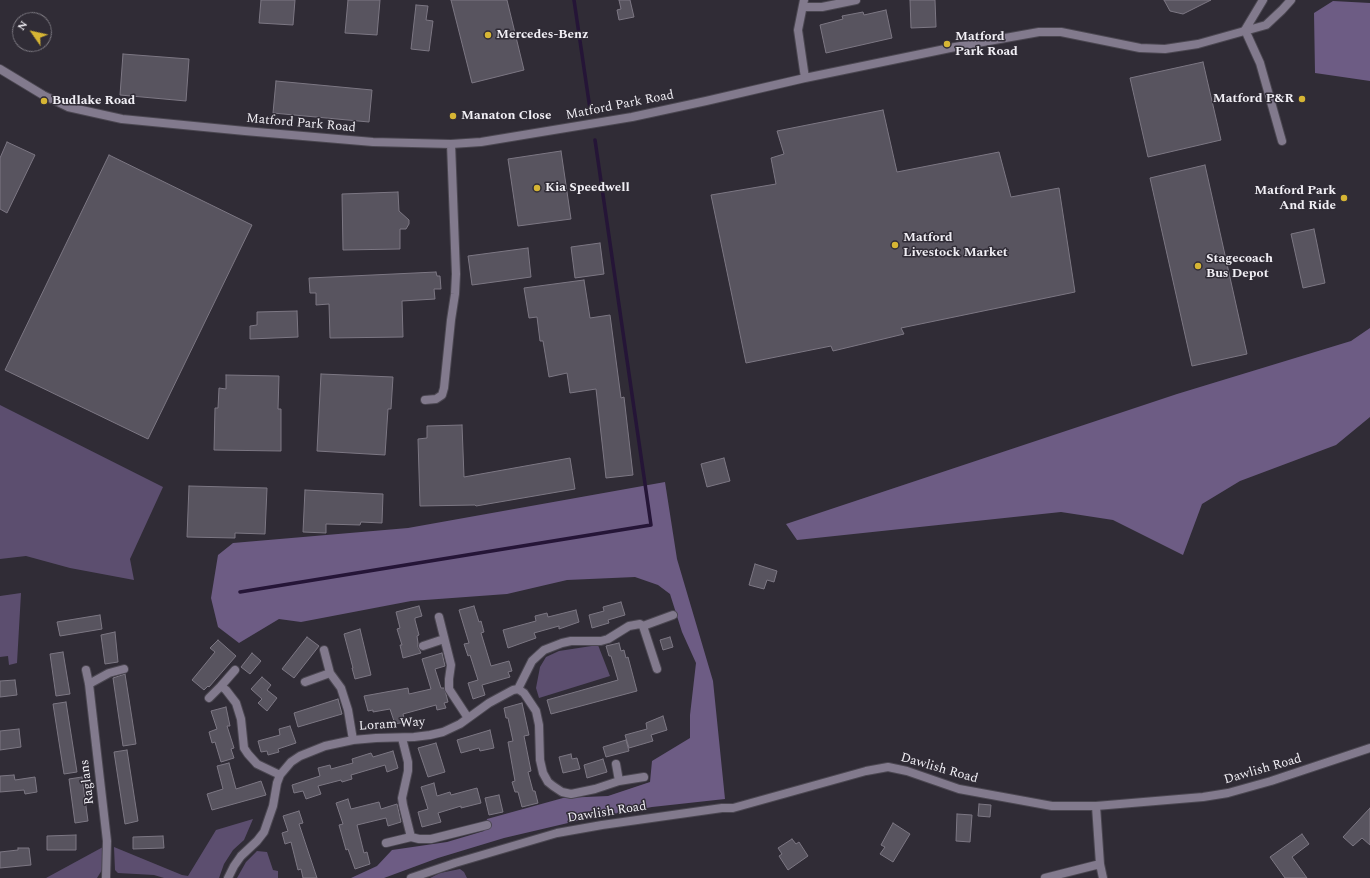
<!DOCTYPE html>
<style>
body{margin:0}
#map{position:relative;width:1370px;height:878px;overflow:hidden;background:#302c36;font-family:Spectral,serif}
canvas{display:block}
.north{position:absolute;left:12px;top:12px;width:40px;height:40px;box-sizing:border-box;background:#302c36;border:1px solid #7d7a82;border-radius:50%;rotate:304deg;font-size:11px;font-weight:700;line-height:16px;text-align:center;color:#f1eff5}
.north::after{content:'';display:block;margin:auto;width:14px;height:18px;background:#d6b534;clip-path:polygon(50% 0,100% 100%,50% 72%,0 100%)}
</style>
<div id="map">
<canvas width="1370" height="878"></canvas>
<div class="north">N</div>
</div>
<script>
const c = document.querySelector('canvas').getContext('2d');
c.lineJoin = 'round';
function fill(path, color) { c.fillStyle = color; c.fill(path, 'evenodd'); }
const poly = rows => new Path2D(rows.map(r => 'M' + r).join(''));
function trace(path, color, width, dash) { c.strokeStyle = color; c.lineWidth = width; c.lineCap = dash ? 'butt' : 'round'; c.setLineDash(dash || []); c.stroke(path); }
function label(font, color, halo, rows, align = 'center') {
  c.font = font + ' Spectral,serif'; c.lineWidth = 3; c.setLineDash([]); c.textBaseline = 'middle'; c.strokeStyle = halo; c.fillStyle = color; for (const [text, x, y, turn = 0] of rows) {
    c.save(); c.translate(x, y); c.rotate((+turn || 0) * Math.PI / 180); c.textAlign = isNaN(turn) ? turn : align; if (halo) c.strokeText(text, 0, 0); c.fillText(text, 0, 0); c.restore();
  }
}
fill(poly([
 [0,405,163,487,130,559,134,580,70,568,26,556,0,559],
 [21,593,17,663,9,665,8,656,0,657,0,596],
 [598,645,610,676,539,698,536,688,540,667,546,657,559,651],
 [253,819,244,840,233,850,224,864,219,878,164,878,154,875,118,873,115,870,114,847,182,875,188,876,216,830],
 [103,847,102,870,97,878,46,878],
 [257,851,267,852,273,870,278,871,278,878,237,878,246,862],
 [460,869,464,872,467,878,430,878,440,873]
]), '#5c4e6f');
fill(poly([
 [1333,1,1370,3,1370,81,1315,73,1314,13],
 [1370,328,1370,417,1336,445,1240,481,1202,504,1183,555,1113,520,1061,512,797,540,786,524,1177,394,1351,341],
 [665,482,677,559,713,681,725,799,652,807,585,819,504,838,438,858,384,878,351,878,377,866,392,850,447,842,484,831,487,819,563,798,608,796,650,782,652,761,690,738,690,715,696,663,682,632,670,594,658,585,635,577,567,580,507,594,411,601,301,622,279,619,239,643,218,627,211,598,218,555,233,543,408,528]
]), '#6d5c84');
trace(poly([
 [574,0,590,109],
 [240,592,651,525,595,140]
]), '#251537', 3.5);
const building = poly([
 [261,0,295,0,293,25,259,23,261,0],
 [348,0,380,0,377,35,345,33,348,0],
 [451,0,507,0,524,70,472,83,451,0],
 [619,0,630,0,634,17,619,20,617,10,621,9,619,0],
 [910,0,935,0,936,27,911,28,910,0],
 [1164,0,1211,0,1183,14,1170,11,1164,0],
 [416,5,428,6,426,20,433,21,429,51,411,49,416,5],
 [886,10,892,38,826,53,820,25,843,19,842,16,863,12,864,15,886,10],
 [123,54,189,59,186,101,120,95,123,54],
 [1203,62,1221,140,1148,157,1130,78,1203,62],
 [276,81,372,90,369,122,273,113,276,81],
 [883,110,897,172,999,152,1011,197,1059,188,1075,292,901,328,904,334,833,351,831,346,746,363,711,195,776,184,771,158,784,154,777,131,883,110],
 [7,142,35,155,7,213,0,209,0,158,7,142],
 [561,151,571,219,518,226,508,159,561,151],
 [109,155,252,225,148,439,5,370,109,155],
 [1205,165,1247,354,1192,366,1150,178,1205,165],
 [398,192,399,211,409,220,409,224,406,229,400,229,400,249,343,250,342,194,398,192],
 [1314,229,1325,283,1303,288,1291,234,1314,229],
 [600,243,604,274,575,278,571,247,600,243],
 [528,248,531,277,472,285,468,256,528,248],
 [436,272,437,276,440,276,441,289,434,289,435,299,402,301,403,337,330,338,329,304,316,305,316,293,310,293,309,278,436,272],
 [584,280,590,318,610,315,621,398,624,397,633,475,606,478,596,389,570,393,567,373,549,377,543,341,540,341,537,317,529,318,524,288,584,280],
 [297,311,298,337,250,339,250,326,257,325,257,312,297,311],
 [321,374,393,377,391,409,388,409,385,455,317,451,321,374],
 [226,375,279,376,278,409,281,409,281,451,214,450,215,408,218,408,219,388,226,389,226,375],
 [462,425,464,477,570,458,575,489,476,506,475,505,420,506,418,439,427,438,427,426,462,425],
 [724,458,730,481,707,487,701,464,724,458],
 [189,486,267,488,265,534,235,533,235,538,187,537,189,486],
 [305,490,383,494,382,523,361,522,360,525,326,524,326,533,303,532,305,490],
 [755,564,777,571,774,582,767,580,764,589,749,585,755,564],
 [621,602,625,615,608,620,609,623,592,628,589,615,604,611,603,607,621,602],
 [419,606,422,616,415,618,415,620,419,635,417,636,418,643,418,647,421,653,403,658,400,645,402,645,397,629,400,628,396,612,419,606],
 [474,606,479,622,481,621,484,632,481,633,491,666,509,661,512,671,508,672,510,677,482,685,485,695,473,699,468,683,478,680,470,655,468,656,464,644,469,643,459,610,474,606],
 [576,610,579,622,559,629,559,626,534,633,536,638,508,648,503,630,536,621,535,616,547,613,548,617,576,610],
 [100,615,102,629,60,636,57,622,100,615],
 [360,629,371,675,355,679,352,668,353,668,344,634,360,629],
 [115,632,118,662,105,664,101,635,115,632],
 [307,637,319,646,294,678,282,669,307,637],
 [670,637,673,647,663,650,660,640,670,637],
 [218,640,236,656,209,687,208,686,204,690,192,680,215,652,210,648,218,640],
 [619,643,621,651,624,650,626,658,628,657,637,691,551,714,547,700,618,680,611,656,609,656,606,646,619,643],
 [63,652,70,694,56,696,50,654,63,652],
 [252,653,261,661,250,674,241,667,252,653],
 [442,653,445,666,435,669,441,688,444,688,446,694,448,702,444,703,446,708,437,710,436,705,403,714,405,722,395,724,390,709,373,712,373,710,368,711,364,696,408,688,409,694,431,689,422,659,442,653],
 [125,674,136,744,123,746,113,678,125,674],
 [262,677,271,685,267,690,277,698,267,711,258,703,262,699,251,689,262,677],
 [15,680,17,695,0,697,0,681,15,680],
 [338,699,342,714,298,727,294,713,338,699],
 [66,702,77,772,64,774,53,704,66,702],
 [522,703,529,735,524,736,531,771,528,772,533,791,535,791,538,803,522,807,518,792,515,792,512,782,515,781,508,742,513,741,508,718,506,718,504,708,522,703],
 [226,707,230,726,227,726,234,748,231,749,234,758,221,762,215,742,212,743,209,732,217,729,211,711,226,707],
 [663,716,667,730,651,735,653,741,629,748,625,735,647,729,646,723,663,716],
 [290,726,296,743,278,749,279,752,268,755,267,751,261,752,258,741,280,735,279,729,290,726],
 [19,729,21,747,0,750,0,731,19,729],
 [490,730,494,748,480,751,479,748,461,753,457,740,490,730],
 [626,740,629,751,606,757,603,747,626,740],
 [436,743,445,772,428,777,418,748,436,743],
 [127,750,138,821,125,824,114,752,127,750],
 [393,751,398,768,387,772,385,765,351,775,352,779,342,782,341,780,318,786,321,794,306,799,303,791,294,793,292,785,320,776,318,768,330,765,331,769,353,763,352,759,371,753,373,757,393,751],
 [571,754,572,759,577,758,580,769,563,773,559,757,571,754],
 [603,759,607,772,587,778,584,765,603,759],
 [229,763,236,789,261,781,266,795,212,810,207,794,223,789,217,766,229,763],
 [14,775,15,780,35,777,37,792,25,794,24,790,0,792,0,776,14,775],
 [82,777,88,821,75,823,69,779,82,777],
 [434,783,437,796,450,792,451,795,477,788,481,803,461,808,461,806,438,813,441,822,422,827,418,812,428,809,421,787,434,783],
 [499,795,503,812,489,815,485,798,499,795],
 [348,799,351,809,379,802,381,809,397,804,401,822,388,826,386,818,357,825,364,853,367,852,370,864,355,869,348,849,346,850,339,825,343,824,336,803,348,799],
 [979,804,991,805,990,817,978,816,979,804],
 [1370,808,1370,845,1362,838,1353,846,1343,837,1370,808],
 [299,811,303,823,299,824,317,878,303,878,301,869,298,870,291,842,285,844,282,833,288,831,283,816,299,811],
 [957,814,972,815,970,842,956,841,957,814],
 [893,823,910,834,893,862,880,854,885,847,881,845,893,823],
 [1302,834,1309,844,1292,857,1307,878,1285,878,1270,857,1302,834],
 [76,835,76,850,47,850,47,836,76,835],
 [163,836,164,848,133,849,133,837,163,836],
 [792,839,796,844,799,842,808,856,788,870,779,856,782,854,778,848,792,839],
 [18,848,29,848,31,865,0,868,0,852,18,850,18,848]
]);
fill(building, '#58545f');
trace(building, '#7c7783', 1);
const minor = poly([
 [804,0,798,30,805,78],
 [804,7,822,7,856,0],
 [1245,30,1260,63,1282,141],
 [1245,30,1263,0],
 [0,69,43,95,68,107,122,119,245,131,373,142,451,144,481,142,632,117,706,101,805,78,955,47,1039,32,1061,32,1140,48,1165,49,1198,44,1266,25,1282,10,1291,0],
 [425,400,436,399,442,395,444,388,451,320,455,294,456,274,451,144],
 [439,617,451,665,449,679,449,689,468,718],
 [643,626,657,669],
 [423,646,444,639],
 [324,650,330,673,341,688,348,710,353,740],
 [86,670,89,684,107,841,106,878],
 [235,670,221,686,226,690,236,703,241,719,244,748,248,754,257,764,280,775],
 [305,682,330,673],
 [89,684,109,673,124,669],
 [518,689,524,693,536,711,539,725,540,760,543,773,548,782,553,786,562,792,571,794,595,789,619,781,644,777],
 [209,698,221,686],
 [402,738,408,762,408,771,402,798,403,805,411,837,419,839,431,839,487,825],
 [616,764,619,781],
 [1096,806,1100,864,1103,878],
 [386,843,411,837],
 [228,878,234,866,241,856,257,841,264,832,273,806,277,783,280,775,291,762,300,756,325,746,353,740,376,738,414,737,430,735,443,732,460,724,489,703,513,690,518,689,532,661,544,650,562,643,571,641,601,641,608,639,629,626,640,624,643,626,673,615],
 [411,878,455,863,557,833,602,825,722,808,733,808,866,771,888,767,907,771,959,789,1052,806,1096,806,1203,797,1228,793,1271,781,1370,748],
 [1045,878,1100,864]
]);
trace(minor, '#4b4751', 10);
trace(minor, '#827a8d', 8);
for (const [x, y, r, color] of [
 [488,35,4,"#d6b534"],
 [947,44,4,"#d6b534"],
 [1302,99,4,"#d6b534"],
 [44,101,4,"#d6b534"],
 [453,116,4,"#d6b534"],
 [537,188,4,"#d6b534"],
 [1344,198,4,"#d6b534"],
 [895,245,4,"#d6b534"],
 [1198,266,4,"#d6b534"]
]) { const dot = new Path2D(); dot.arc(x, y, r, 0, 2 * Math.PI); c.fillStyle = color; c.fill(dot); trace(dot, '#302c36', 1.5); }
label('bold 13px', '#f1eff5', '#302c36', [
 ["Mercedes-Benz",496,35],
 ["Matford",955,37],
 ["Park Road",955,52],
 ["Matford P&R",1294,99,"right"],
 ["Budlake Road",52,101],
 ["Manaton Close",461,116],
 ["Kia Speedwell",545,188],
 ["Matford Park",1336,191,"right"],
 ["And Ride",1336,206,"right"],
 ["Matford",903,238],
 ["Livestock Market",903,253],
 ["Stagecoach",1206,259],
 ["Bus Depot",1206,274]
], 'left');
label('13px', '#f1eff5', '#302c36', [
 ["Matford Park Road",620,106,-11],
 ["Matford Park Road",301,124,5],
 ["Loram Way",392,725,-4],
 ["Dawlish Road",939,769,16],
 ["Dawlish Road",1263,770,-16],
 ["Raglans",88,782,-97],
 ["Dawlish Road",607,813,-9]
]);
</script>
